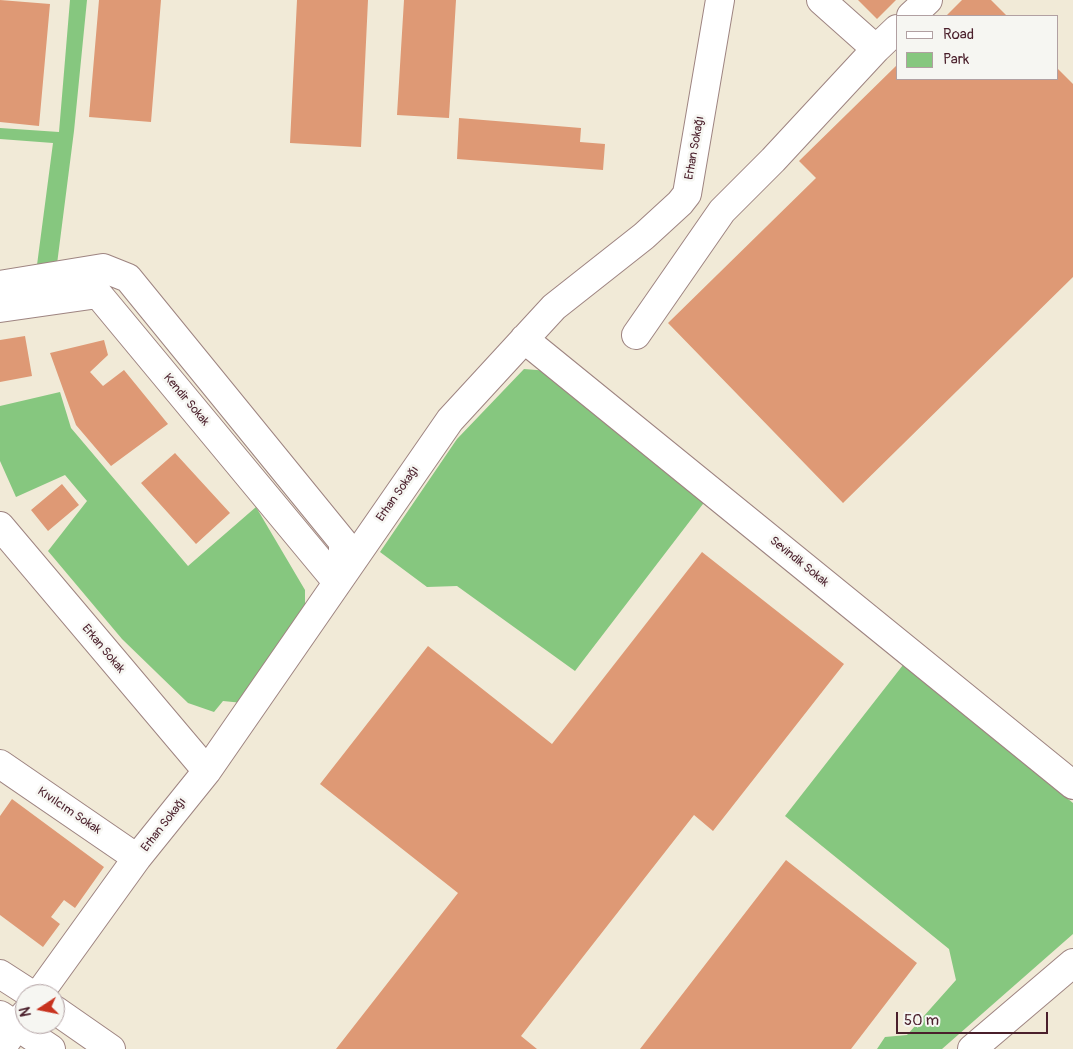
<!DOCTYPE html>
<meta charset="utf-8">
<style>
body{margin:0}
#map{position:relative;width:1073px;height:1049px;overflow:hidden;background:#f1ead7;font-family:Pangolin,sans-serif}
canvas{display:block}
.legend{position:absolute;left:896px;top:15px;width:162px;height:65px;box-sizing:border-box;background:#f6f6f2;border:1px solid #b1a0a2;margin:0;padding:6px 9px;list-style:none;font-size:15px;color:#4a1f2b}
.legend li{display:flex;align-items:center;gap:10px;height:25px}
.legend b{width:25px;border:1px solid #b1a0a2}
.north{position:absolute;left:15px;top:984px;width:50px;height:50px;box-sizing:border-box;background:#f6f6f2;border:1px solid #b1a0a2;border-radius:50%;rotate:259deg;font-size:14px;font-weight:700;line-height:20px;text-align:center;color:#4a1f2b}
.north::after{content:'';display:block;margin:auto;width:18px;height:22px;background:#c8321e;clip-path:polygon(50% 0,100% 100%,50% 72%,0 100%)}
.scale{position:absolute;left:896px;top:1012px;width:152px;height:22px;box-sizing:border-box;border:2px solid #4a1f2b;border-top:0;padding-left:6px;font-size:15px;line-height:18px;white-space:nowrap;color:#4a1f2b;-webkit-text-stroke:4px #f6f6f2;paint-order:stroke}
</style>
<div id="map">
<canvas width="1073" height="1049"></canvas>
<ul class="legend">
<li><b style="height:6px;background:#fff"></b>Road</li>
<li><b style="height:14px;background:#86c77f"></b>Park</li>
</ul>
<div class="north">N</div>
<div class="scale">50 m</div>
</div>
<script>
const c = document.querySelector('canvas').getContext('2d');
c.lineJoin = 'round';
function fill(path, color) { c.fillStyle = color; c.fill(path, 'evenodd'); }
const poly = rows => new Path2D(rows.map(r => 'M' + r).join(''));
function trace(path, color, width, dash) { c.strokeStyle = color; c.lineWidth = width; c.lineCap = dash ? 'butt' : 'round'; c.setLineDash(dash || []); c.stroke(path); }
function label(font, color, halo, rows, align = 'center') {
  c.font = font + ' Pangolin,sans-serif'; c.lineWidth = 5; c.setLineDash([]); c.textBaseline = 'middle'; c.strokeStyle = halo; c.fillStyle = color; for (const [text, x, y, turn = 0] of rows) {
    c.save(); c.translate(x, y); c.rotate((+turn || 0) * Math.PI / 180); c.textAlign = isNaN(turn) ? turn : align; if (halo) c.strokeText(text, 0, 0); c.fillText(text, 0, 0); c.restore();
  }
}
fill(poly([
 [70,0,87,0,74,131,57,264,37,265,53,143,0,139,0,128,59,132],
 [524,369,549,371,706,500,575,671,457,586,427,587,380,552,457,439],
 [60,392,71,428,188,566,256,507,305,590,305,610,243,703,223,701,214,712,188,703,122,639,48,551,87,501,65,475,16,497,0,461,0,406],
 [903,665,1073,803,1073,934,942,1049,877,1049,885,1037,907,1035,956,980,949,949,785,816]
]), '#86c77f');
fill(poly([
 [0,0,50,4,39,126,0,122],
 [99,0,161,0,151,122,89,117],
 [297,0,368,0,361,147,290,143],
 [404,0,456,0,449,118,397,115],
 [858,0,896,0,877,19],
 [962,0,991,0,1007,16,946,16],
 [897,65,897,79,1057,79,1057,68,1073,84,1073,277,843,503,668,323,816,178,799,161],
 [459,118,581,128,580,142,605,144,603,170,457,159],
 [25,336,32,376,0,382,0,340],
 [104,340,108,355,90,372,103,386,124,370,168,424,111,466,76,425,50,353],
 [175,453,230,513,196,544,141,483],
 [62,484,79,505,48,531,31,510],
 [702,552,844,664,713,831,694,815,521,1036,537,1049,336,1049,458,893,320,784,428,646,552,744],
 [12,799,104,867,75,908,64,900,51,917,60,924,43,947,0,915,0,816],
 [786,860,917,963,851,1049,640,1049]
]), '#de9975');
const minor = poly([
 [821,0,876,49,897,29],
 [911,16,928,0],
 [0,285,103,268,128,278,343,542,343,560,350,563],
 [0,308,98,294,337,582],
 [636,335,722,211,773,160,876,49],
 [524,339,1073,785],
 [0,526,207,771],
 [0,764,137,858],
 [39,994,137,858,207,771,450,420,554,307,644,236,680,203,687,194,720,0],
 [1,1049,25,1014],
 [972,1049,1073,963]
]);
const major = poly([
 [0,974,31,994],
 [55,1010,111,1049],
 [0,1015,51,1049]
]);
trace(minor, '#9e8481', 30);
trace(major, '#9e8481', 30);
trace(minor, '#fff', 28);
trace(major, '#fff', 28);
label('12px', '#4a1f2b', '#f6f6f2', [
 ["Erhan Sokağı",695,148,-80],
 ["Kendir Sokak",186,400,50],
 ["Erhan Sokağı",398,494,-55],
 ["Sevindik Sokak",799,562,39],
 ["Erkan Sokak",103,649,50],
 ["Kıvılcım Sokak",69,811,34],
 ["Erhan Sokağı",164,825,-52]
]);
</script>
